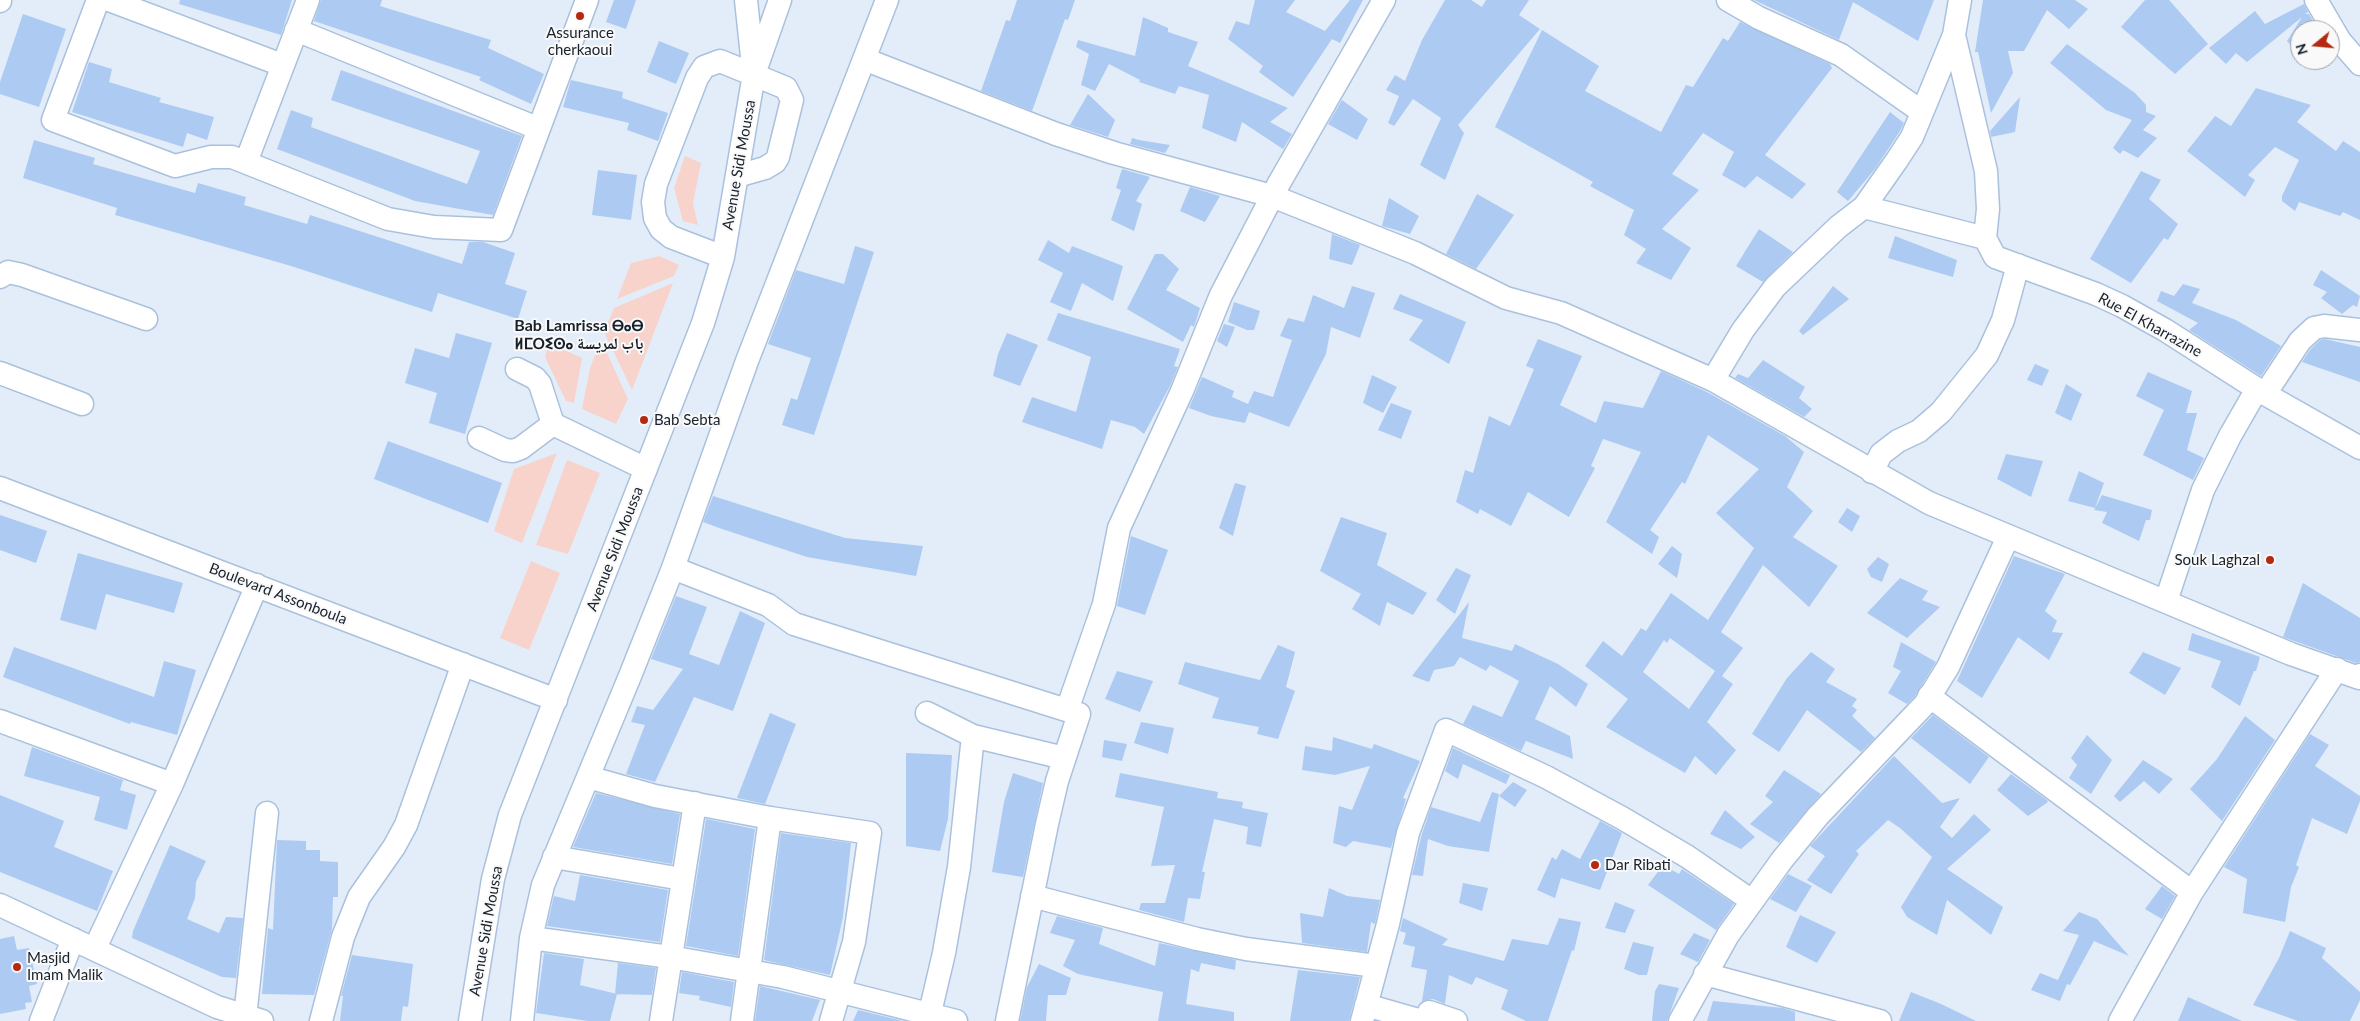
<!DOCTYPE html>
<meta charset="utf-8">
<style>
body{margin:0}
#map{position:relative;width:2360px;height:1021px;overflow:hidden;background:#e3edf9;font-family:Lato,sans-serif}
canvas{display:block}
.north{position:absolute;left:2290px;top:20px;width:50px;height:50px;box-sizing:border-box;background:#f9f9f9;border:1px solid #9fa2a7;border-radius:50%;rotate:253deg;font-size:14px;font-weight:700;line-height:20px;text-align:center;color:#17202b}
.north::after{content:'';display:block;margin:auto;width:18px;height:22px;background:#b52910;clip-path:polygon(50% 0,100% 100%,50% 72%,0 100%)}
</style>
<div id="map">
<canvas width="2360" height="1021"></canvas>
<div class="north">N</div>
</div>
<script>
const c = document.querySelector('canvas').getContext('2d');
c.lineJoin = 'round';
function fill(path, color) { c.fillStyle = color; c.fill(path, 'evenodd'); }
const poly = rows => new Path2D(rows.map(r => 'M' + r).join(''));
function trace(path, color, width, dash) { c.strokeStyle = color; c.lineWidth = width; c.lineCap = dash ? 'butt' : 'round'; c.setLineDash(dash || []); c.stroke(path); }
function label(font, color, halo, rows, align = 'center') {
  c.font = font + ' Lato,"Noto Naskh Arabic","Noto Sans Tifinagh",sans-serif'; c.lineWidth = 4; c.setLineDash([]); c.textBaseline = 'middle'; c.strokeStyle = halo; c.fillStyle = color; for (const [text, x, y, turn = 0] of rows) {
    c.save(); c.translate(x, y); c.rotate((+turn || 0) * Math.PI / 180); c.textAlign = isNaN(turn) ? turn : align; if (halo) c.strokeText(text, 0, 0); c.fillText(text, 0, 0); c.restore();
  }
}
fill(poly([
 [685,156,701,163,693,203,698,225,683,221,674,188],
 [659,256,679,265,674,276,617,299,631,263],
 [673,283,632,390,604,332,614,308],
 [601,340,628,399,616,424,582,409,590,368],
 [549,343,582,358,574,403,566,401,545,357],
 [557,453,522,543,494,531,514,469],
 [567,460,600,473,568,554,536,545],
 [531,561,560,573,529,650,500,638]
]), '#f7d3cc');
fill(poly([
 [180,0,292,0,281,35,179,4],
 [321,0,382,0,380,6,491,40,488,48,544,74,531,104,479,80,481,77,314,21],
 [614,0,636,0,626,29,606,22],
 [1017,0,1075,0,1068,20,1065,19,1032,111,981,91,1006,20,1010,21],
 [1255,0,1295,0,1286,12,1325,31,1350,0,1363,0,1340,43,1332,39,1293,97,1259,72,1263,66,1228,39,1236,21,1249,25],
 [1445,0,1471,0,1482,7,1486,0,1529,0,1519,15,1540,29,1458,125,1464,133,1445,180,1420,165,1441,118,1413,99,1394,126,1388,123,1399,96,1386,90,1395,75,1405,81,1422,40],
 [1754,0,1934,0,1918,41,1853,2,1839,40],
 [1983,0,2075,0,2088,9,2069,29,2047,10,2024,51,2008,51,2013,73,1991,113,1978,52,1975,52],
 [2145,0,2169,0,2208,44,2175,74,2121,27],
 [2304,4,2308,12,2305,14,2309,14,2318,30,2300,30,2300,56,2287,41,2302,17,2247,62,2236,53,2226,64,2209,48,2255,11,2265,24],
 [23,14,66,29,39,107,0,94,0,82],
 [1143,17,1168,28,1168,32,1198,42,1188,66,1288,108,1270,122,1292,134,1283,149,1242,122,1236,142,1202,128,1209,95,1179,86,1175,94,1139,82,1140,80,1109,64,1095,91,1081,85,1089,54,1076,47,1078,40,1135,56],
 [1740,22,1830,64,1832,68,1765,155,1806,184,1792,199,1757,176,1745,188,1722,175,1734,152,1703,133,1672,174,1699,190,1662,229,1691,248,1671,280,1636,263,1646,249,1624,235,1634,210,1590,186,1593,182,1495,127,1542,30,1599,66,1585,91,1661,132,1686,85,1693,87,1723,38,1728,41],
 [659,41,689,53,676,84,647,72],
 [2067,44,2135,93,2146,105,2146,112,2156,116,2143,130,2157,138,2138,158,2123,150,2120,154,2113,148,2132,120,2106,110,2050,63],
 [89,62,112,69,109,82,161,98,159,102,214,117,207,140,187,133,183,147,72,112],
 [341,70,522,136,493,215,415,201,277,149,291,110,313,118,311,127,467,184,480,151,331,100],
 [571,80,623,92,622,98,668,113,658,141,627,130,629,123,563,107],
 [2256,88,2311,105,2297,122,2336,151,2343,141,2360,152,2360,220,2343,212,2340,216,2299,202,2295,211,2282,201,2282,196,2299,160,2275,147,2248,175,2255,180,2245,197,2187,151,2215,116,2231,126],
 [1088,94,1115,120,1108,137,1070,125],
 [2020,97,2015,132,1991,137,1990,131],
 [1342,100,1368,119,1357,140,1328,124],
 [1890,112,1904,123,1900,131,1875,169,1848,201,1837,192],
 [1132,138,1139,140,1170,145,1165,153,1130,144],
 [34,140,95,158,93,164,195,193,198,183,246,197,244,205,307,224,310,215,462,264,469,242,483,242,515,253,505,284,527,291,518,319,438,293,432,312,291,266,115,215,117,208,23,178],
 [1122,169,1150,177,1136,201,1142,204,1134,231,1111,220,1121,190,1116,188],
 [598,170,637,175,631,220,592,215],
 [2141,171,2161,180,2149,199,2178,224,2168,240,2164,238,2131,283,2090,259],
 [1190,187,1220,196,1205,222,1180,211],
 [1477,194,1514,215,1476,269,1446,254],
 [1389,198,1419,216,1410,234,1382,226],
 [1759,229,1793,252,1763,282,1736,266],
 [1332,234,1360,245,1352,265,1329,259],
 [1895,236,1957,260,1953,277,1888,258],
 [1048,240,1069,253,1072,246,1123,266,1113,301,1082,283,1071,311,1050,302,1063,273,1038,260],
 [855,246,874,252,814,435,782,425,791,398,797,400,811,358,768,344,796,270,844,284],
 [1155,254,1163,254,1179,269,1166,290,1200,308,1194,327,1191,325,1183,342,1127,309],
 [2321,270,2360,296,2357,307,2353,305,2342,314,2321,298,2327,292,2313,285],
 [2183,284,2200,289,2192,303,2236,320,2281,346,2261,376,2189,330,2198,323,2157,301,2161,291,2174,296],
 [1352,286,1375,293,1360,338,1331,327,1326,354,1289,427,1249,412,1245,423,1211,416,1189,408,1202,377,1234,391,1232,397,1248,404,1254,391,1273,397,1292,340,1280,336,1288,318,1304,322,1313,295,1344,308],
 [1833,286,1849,299,1803,335,1799,331],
 [1400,294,1466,322,1449,364,1409,340,1423,320,1393,309],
 [1234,302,1260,311,1254,330,1247,330,1228,322],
 [1058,313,1180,349,1174,366,1178,367,1170,386,1144,434,1135,427,1111,420,1102,449,1022,422,1032,397,1076,412,1091,357,1047,340],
 [1224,324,1235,327,1227,347,1217,341],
 [456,333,492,343,465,434,429,423,437,393,405,383,415,348,449,358],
 [1007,333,1038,345,1020,386,993,376,998,354],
 [1538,339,1582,356,1560,405,1596,423,1604,401,1643,408,1661,371,1707,392,1785,436,1804,452,1787,487,1813,511,1793,537,1838,566,1809,607,1763,565,1721,632,1743,648,1722,676,1670,638,1667,643,1664,640,1643,672,1689,709,1715,671,1733,684,1707,722,1736,750,1716,775,1695,756,1685,773,1606,727,1628,699,1585,666,1603,641,1622,656,1641,628,1646,631,1671,593,1708,620,1754,548,1716,513,1759,469,1708,435,1685,484,1682,482,1650,530,1659,537,1652,554,1606,522,1641,452,1603,439,1591,466,1595,468,1569,517,1528,492,1511,526,1480,509,1478,514,1456,502,1465,470,1473,473,1489,416,1510,426,1534,369,1526,366],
 [2325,339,2360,347,2360,382,2302,362,2310,350,2320,340],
 [1763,360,1805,387,1799,398,1812,409,1804,417,1735,378,1738,374,1748,378],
 [2035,364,2049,370,2042,386,2027,380],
 [2148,372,2192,391,2186,413,2197,413,2187,450,2204,458,2193,480,2143,455,2164,410,2136,396],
 [1372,375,1397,387,1383,413,1363,403],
 [2066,384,2082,394,2071,421,2055,413],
 [1391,403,1412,411,1401,439,1378,430],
 [388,441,502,483,488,523,374,479],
 [2006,454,2043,461,2031,497,1997,479],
 [2079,471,2104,483,2095,508,2068,501],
 [1235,483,1246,486,1233,536,1219,528],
 [2102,495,2152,510,2150,520,2146,520,2139,541,2102,523,2107,512,2094,510],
 [713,496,845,538,923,546,916,576,807,557,722,529,703,522],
 [1847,508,1860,516,1852,532,1838,522],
 [0,515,47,531,36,563,0,550],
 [1341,517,1387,533,1377,565,1427,593,1413,615,1387,602,1380,626,1352,609,1361,594,1320,571],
 [1131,536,1168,550,1145,615,1117,606],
 [1672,546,1682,554,1677,578,1658,564],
 [78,553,183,583,174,613,106,594,96,630,60,620],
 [2014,556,2065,574,2045,611,2057,621,2052,632,2063,633,2049,660,2018,637,1982,698,1957,681],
 [1878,557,1889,564,1882,582,1871,577,1867,569],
 [1456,568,1471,575,1455,614,1436,600],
 [1900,578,1928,591,1922,600,1940,607,1907,638,1867,613],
 [2303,583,2360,618,2360,662,2356,663,2283,637],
 [676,596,707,607,689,654,719,665,740,611,765,623,733,711,694,697,655,782,626,774,645,725,631,722,637,706,653,710,683,669,651,659],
 [1469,602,1462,638,1512,651,1515,644,1558,664,1588,684,1576,707,1550,686,1535,719,1570,736,1573,759,1526,741,1521,751,1463,724,1473,705,1502,717,1519,681,1490,665,1486,671,1460,657,1454,666,1434,670,1429,682,1412,676],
 [2192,633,2260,657,2256,671,2254,671,2240,706,2211,687,2221,661,2188,650],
 [1901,642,1936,662,1915,696,1907,704,1888,693,1901,671,1893,667],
 [1278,645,1295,652,1286,687,1295,691,1278,739,1257,734,1259,727,1212,718,1219,698,1178,684,1185,662,1260,680],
 [14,647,154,697,164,661,196,670,177,735,131,722,130,724,3,677],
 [1811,652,1835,669,1826,682,1857,699,1852,706,1857,710,1852,716,1875,738,1861,752,1807,710,1779,752,1752,734,1787,678],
 [2143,652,2181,668,2165,695,2129,673],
 [1117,671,1153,681,1140,712,1105,699],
 [770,713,796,724,765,804,737,798],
 [1933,715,1989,757,1970,784,1911,738],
 [2245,716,2275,740,2222,821,2190,789,2217,759],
 [1141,722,1174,728,1168,754,1134,743],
 [2310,734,2329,745,2315,766,2360,796,2360,801,2347,834,2312,818,2296,865,2299,867,2291,887,2285,922,2243,913,2247,879,2224,867],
 [2087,735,2112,760,2091,794,2069,778,2077,765,2071,758],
 [1333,737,1372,749,1374,744,1420,761,1403,798,1406,799,1391,848,1353,841,1346,847,1333,843,1339,806,1352,810,1370,766,1335,775,1302,770,1305,746,1332,751],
 [1104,740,1127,744,1122,761,1102,757],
 [32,747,123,780,120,790,136,795,127,830,94,820,100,797,24,776],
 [1453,748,1510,775,1506,784,1463,764,1458,779,1445,771],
 [906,753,952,755,948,819,940,851,906,846],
 [1894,756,1942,803,1960,798,1940,827,1952,838,1974,814,1991,830,1947,869,2003,907,1991,935,1947,900,1937,935,1907,917,1901,907,1932,857,1900,828,1888,820,1856,851,1859,854,1831,894,1807,880,1825,856,1810,846],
 [2143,760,2173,779,2159,794,2144,781,2120,802,2114,796],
 [1784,770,1821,794,1779,843,1750,824,1773,802,1765,796],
 [1013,773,1043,783,1023,877,992,872,1004,802],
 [1120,773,1218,792,1217,798,1243,802,1242,808,1268,813,1261,847,1246,844,1248,827,1214,819,1202,872,1205,872,1200,899,1188,898,1184,922,1139,910,1141,903,1165,903,1175,865,1151,866,1164,807,1115,797],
 [2011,774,2047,800,2048,802,2028,816,1997,790],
 [1513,782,1527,790,1515,807,1499,796],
 [1492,792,1499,794,1489,852,1448,846,1428,839,1423,876,1412,875,1421,837,1431,807,1480,822],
 [596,793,680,814,672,864,573,847],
 [0,795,64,821,54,847,113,871,97,911,0,872],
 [1725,810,1755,837,1741,849,1710,834],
 [706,819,755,829,738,956,686,946],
 [1600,821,1622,833,1600,890,1561,878,1555,898,1537,890,1552,857,1556,860,1562,849,1580,859],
 [781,833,851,843,843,917,830,975,764,960],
 [277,840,306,841,306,850,320,850,320,861,338,862,338,897,333,897,332,929,314,995,262,994,268,928,273,930],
 [170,845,206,861,196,882,195,898,187,919,219,933,226,917,243,918,236,978,222,977,132,938,133,931],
 [1663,865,1679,874,1682,869,1734,904,1716,930,1648,885],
 [1788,874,1812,886,1796,912,1770,899],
 [580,875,668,890,660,942,547,926,554,896,575,901],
 [1463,883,1488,888,1482,911,1459,903],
 [2162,886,2175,896,2162,919,2145,909],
 [1329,888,1347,896,1380,900,1375,924,1371,922,1367,952,1302,943,1300,913,1323,917],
 [1615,902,1635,910,1625,933,1605,928],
 [2079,912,2097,919,2129,956,2094,941,2070,985,2067,984,2060,1001,2031,990,2040,973,2063,982,2058,980,2079,935,2063,931],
 [1800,915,1836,932,1817,963,1786,947],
 [1057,916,1103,928,1099,944,1155,966,1159,943,1236,960,1235,970,1201,963,1199,972,1191,969,1186,1004,1234,1012,1234,1021,1158,1021,1163,992,1078,974,1063,966,1075,940,1050,933],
 [1403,918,1448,939,1442,945,1504,961,1512,939,1548,945,1559,918,1581,922,1574,951,1572,950,1548,1021,1526,1021,1501,1009,1508,990,1476,977,1472,985,1449,975,1445,1004,1433,999,1422,1001,1427,970,1411,967,1415,947,1403,944,1406,933,1400,931],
 [2290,931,2326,948,2322,958,2360,992,2360,1000,2350,1021,2298,1021,2253,1005,2279,958],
 [1694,933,1710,940,1698,962,1680,954],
 [14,936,17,950,29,948,37,984,29,986,32,1002,25,1003,26,1009,0,1014,0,939],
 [1633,942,1654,947,1647,975,1639,975,1624,969],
 [544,953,584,959,580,985,617,994,610,1021,588,1021,536,1013],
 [352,955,413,964,408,1007,403,1006,401,1021,340,1021,343,996,341,996],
 [618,963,656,968,652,995,615,994],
 [1039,964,1071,978,1066,995,1048,995,1046,1021,1020,1021,1027,987],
 [1298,970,1360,977,1349,1021,1290,1021],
 [682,972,734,982,731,1007,699,1000,700,996,679,993],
 [1659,984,1679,988,1667,1021,1652,1021,1655,991],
 [760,986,820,1000,812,1021,755,1021],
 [1911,992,1941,1004,1976,1021,1899,1021],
 [2188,997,2242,1021,2178,1021],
 [1713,1001,1783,1008,1795,1012,1795,1021,1707,1021],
 [858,1010,903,1021,853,1021]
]), '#accaf2');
const minor = poly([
 [98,0,53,120,175,166,211,157,232,157,388,219,434,227,501,230,587,0],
 [109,0,282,65],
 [746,0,753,66],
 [1728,0,1759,18,1841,55,1922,112],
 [1960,0,1954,35,1986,171,1988,209,1985,238],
 [2316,0,2340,41,2360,64],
 [0,1,0,0],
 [296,30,537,128],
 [1954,35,1912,137,1897,160,1864,207,1838,227,1775,287,1743,330,1713,380,1929,503,2291,654,2359,678,2360,675],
 [864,59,1056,134,1114,153,1272,196,1415,253,1506,298,1561,313,1713,380],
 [246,162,308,0],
 [1864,207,1985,238,1995,257,2096,294,2122,306,2165,330,2265,394,2300,341,2314,328,2324,326,2360,330],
 [723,257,671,237,661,229,655,218,653,202,656,184,697,78,704,67,720,61,786,88,792,100,778,157,775,162,765,168,737,176],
 [0,277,8,272,22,275,146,319],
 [517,369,535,378,540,384,553,424,646,469],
 [0,373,82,404],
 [2265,394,2360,448],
 [479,438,505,450,513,451,521,448,553,424],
 [1872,472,1881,454,1898,441,1919,431,1941,412,1987,355,2003,320,2018,265],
 [0,488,556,700],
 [673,568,768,605,794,624,1079,714,1057,781,1047,824,1007,1021],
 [2166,601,2203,490,2230,436,2257,389],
 [1929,696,2192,892],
 [1067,710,1104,604,1119,528,1182,391,1221,295,1278,185,1384,0],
 [927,713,973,736,1064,758],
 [0,721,172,784],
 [588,777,655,796,770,818,870,833,854,942,831,1021],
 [554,857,682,879],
 [1032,896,1197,939,1246,949,1376,966],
 [0,905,217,1007,262,1021],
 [531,938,670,957,783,977,956,1021],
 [95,948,172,784,257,585],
 [1705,974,1880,1021],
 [1366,1005,1422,1021],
 [245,1017,267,813],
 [41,1021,73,939],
 [321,1021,343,937,359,897,394,847,406,825,463,664],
 [470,1021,493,879,510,815,703,323,723,257,754,74,780,0],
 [522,1021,531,938,543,885,630,676,673,568,747,361,887,0],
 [661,1021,695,803],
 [742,1021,770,818],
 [928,1021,944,953,959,867,973,736],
 [1362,1021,1388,924,1408,833,1446,730,1546,777,1622,818,1688,857,1752,901],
 [1426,1021,1429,1012,1456,1021],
 [1680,1021,1728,935,1782,860,1818,816,1925,704,1948,667,2008,537],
 [2120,1021,2192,892,2337,669]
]);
trace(minor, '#aac1de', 25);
trace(minor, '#fff', 22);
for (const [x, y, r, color] of [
 [580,16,5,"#b52910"],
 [644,420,5,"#b52910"],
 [2270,560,5,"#b52910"],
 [1595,865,5,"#b52910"],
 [17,967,5,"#b52910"]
]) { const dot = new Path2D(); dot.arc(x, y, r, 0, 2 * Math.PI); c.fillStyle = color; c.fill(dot); trace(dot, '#f9f9f9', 2); }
label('15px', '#17202b', '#f9f9f9', [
 ["Assurance",580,33,"center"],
 ["cherkaoui",580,50,"center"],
 ["Bab Sebta",654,420],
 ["Souk Laghzal",2260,560,"right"],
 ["Dar Ribati",1605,865],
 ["Masjid",27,958],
 ["Imam Malik",27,975]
], 'left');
label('15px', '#17202b', '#f9f9f9', [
 ["Avenue Sidi Moussa",739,165,-80],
 ["Rue El Kharrazine",2150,325,29],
 ["Avenue Sidi Moussa",615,549,-69],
 ["Boulevard Assonboula",278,594,21],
 ["Avenue Sidi Moussa",486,931,-80]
]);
label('bold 16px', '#17202b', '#f9f9f9', [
 ["Bab Lamrissa ⴱⴰⴱ",579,326],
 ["ⵍⵎⵔⵉⵙⴰ باب لمريسة",579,344]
]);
</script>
